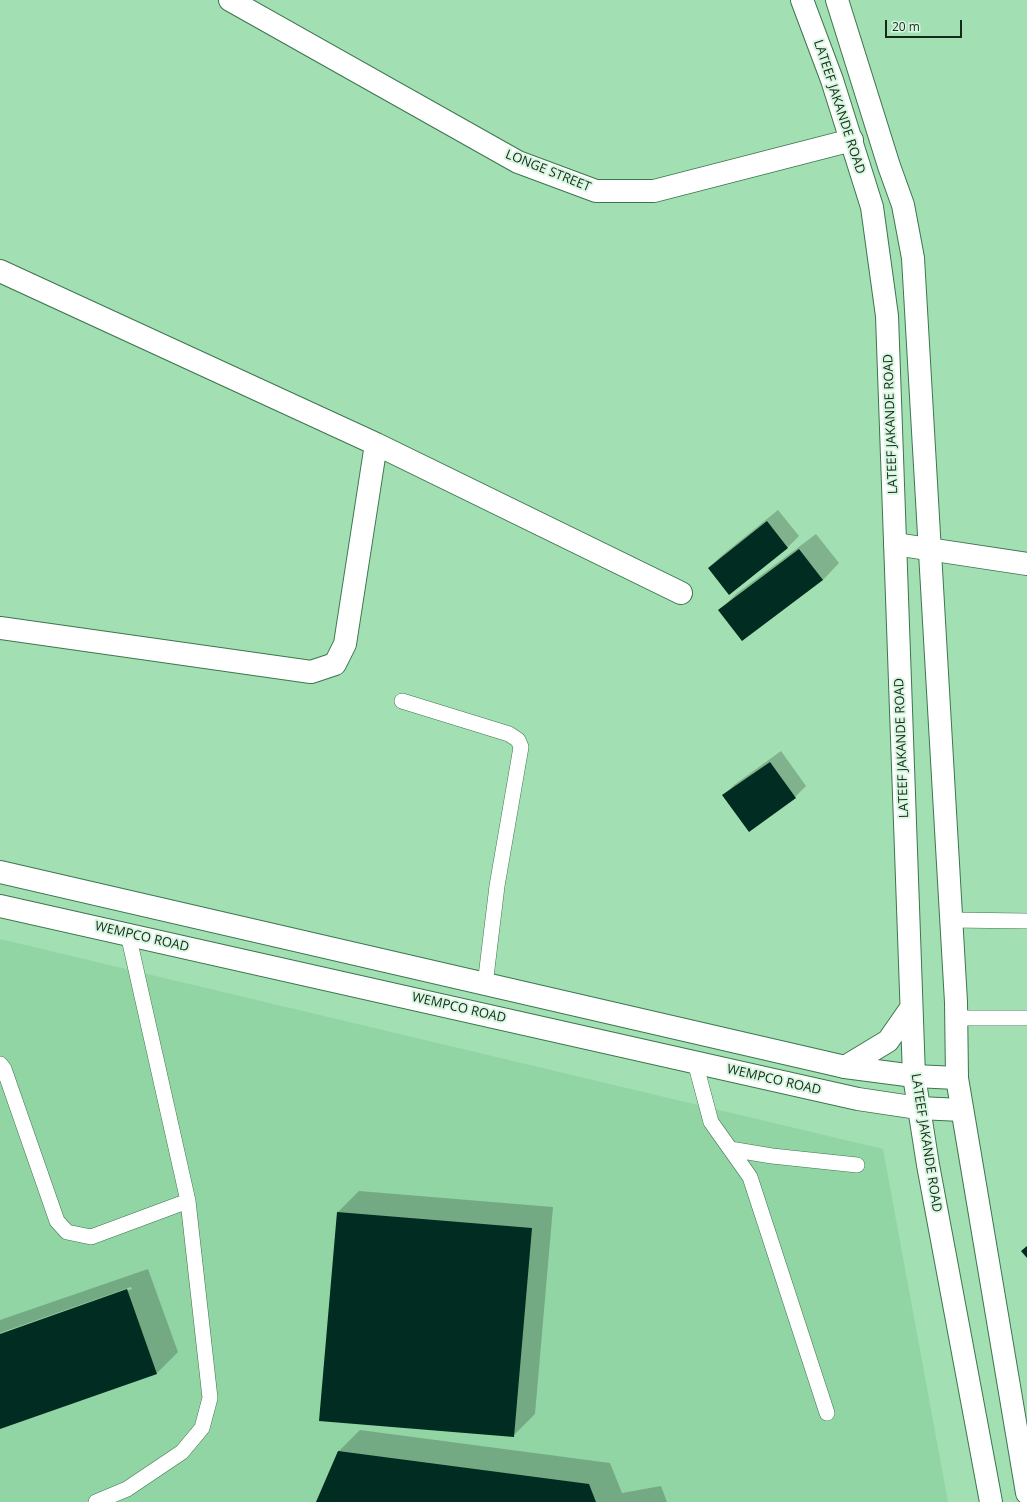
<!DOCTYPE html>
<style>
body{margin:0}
#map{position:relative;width:1027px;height:1502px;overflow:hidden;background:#a2dfb2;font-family:"Open Sans",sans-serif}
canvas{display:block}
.scale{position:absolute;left:885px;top:20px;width:77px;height:18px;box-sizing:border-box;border:2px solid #132b1b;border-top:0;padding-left:5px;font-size:12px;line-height:14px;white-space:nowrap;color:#132b1b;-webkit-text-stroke:3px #d9f7e0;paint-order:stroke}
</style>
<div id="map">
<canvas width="1027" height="1502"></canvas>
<div class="scale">20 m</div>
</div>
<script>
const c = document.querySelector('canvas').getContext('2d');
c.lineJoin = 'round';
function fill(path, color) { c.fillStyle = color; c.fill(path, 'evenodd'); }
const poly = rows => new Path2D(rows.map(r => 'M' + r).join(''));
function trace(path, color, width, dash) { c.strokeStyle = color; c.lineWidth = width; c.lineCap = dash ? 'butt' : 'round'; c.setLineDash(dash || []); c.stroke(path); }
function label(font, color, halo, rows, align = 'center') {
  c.font = font + ' "Open Sans",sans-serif'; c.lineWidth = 4; c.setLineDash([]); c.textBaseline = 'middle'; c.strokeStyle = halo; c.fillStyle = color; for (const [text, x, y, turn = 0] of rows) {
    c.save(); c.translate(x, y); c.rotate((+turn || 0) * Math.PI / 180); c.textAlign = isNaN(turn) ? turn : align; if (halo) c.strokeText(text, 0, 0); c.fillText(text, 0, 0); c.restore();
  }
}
fill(poly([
 [0,939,883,1149,948,1502,0,1502]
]), '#91d5a4');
fill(poly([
 [778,510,799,536,788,547,730,594,709,568,720,557],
 [816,534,839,563,823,580,720,610,736,594],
 [781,751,806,786,795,797,724,795,734,785],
 [359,1191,553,1207,535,1414,513,1436,338,1212],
 [148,1269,178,1352,157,1373,0,1428,0,1335,132,1289,131,1287,0,1333,0,1320],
 [360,1430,610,1463,622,1493,661,1486,667,1502,317,1502,339,1451]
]), '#0003');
fill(poly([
 [767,521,788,548,729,595,708,568],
 [799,549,823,580,742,641,718,610],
 [770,762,796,798,749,832,722,795],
 [337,1212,532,1228,514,1437,319,1421],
 [1027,1246,1027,1258,1021,1251],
 [127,1289,157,1374,0,1429,0,1334],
 [338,1451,589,1484,596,1502,316,1502]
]), '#002c21');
const service = poly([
 [402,701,509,734,518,740,521,747,497,886,485,985],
 [951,920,1027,921],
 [956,1018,1027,1018],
 [695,1062,711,1122,750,1177,827,1413],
 [0,1064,4,1069,57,1221,67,1232,91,1237,188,1201],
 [730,1149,772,1156,857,1165],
 [96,1502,127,1489,182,1452,202,1428,210,1398,188,1201,128,934]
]);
const minor = poly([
 [230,0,518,162,596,191,654,191,852,140],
 [0,271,376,444,681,593],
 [895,544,1027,564],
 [0,628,311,672,335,664,345,644,376,444]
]);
const tertiary = poly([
 [0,872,845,1067,914,1076,957,1078],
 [0,906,858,1099,918,1108,962,1110]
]);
const secondary = poly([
 [802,0,832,80,872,207,887,316,914,1076,928,1165,991,1502],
 [837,0,889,166,903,205,913,258,956,1002,957,1078,1027,1493],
 [845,1067,888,1041,911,1008]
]);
trace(service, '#3c764e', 16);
trace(minor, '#3c764e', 24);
trace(tertiary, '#3c764e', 24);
trace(secondary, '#3c764e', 24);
trace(service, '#fff', 15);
trace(minor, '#fff', 22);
trace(tertiary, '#fff', 22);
trace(secondary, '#fff', 22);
label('13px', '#132b1b', '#d9f7e0', [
 ["LATEEF JAKANDE ROAD",839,107,72],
 ["LONGE STREET",548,171,22],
 ["LATEEF JAKANDE ROAD",891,424,-92],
 ["LATEEF JAKANDE ROAD",902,748,-92],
 ["WEMPCO ROAD",142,937,13],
 ["WEMPCO ROAD",459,1008,13],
 ["WEMPCO ROAD",774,1080,13],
 ["LATEEF JAKANDE ROAD",926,1143,81]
]);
</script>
